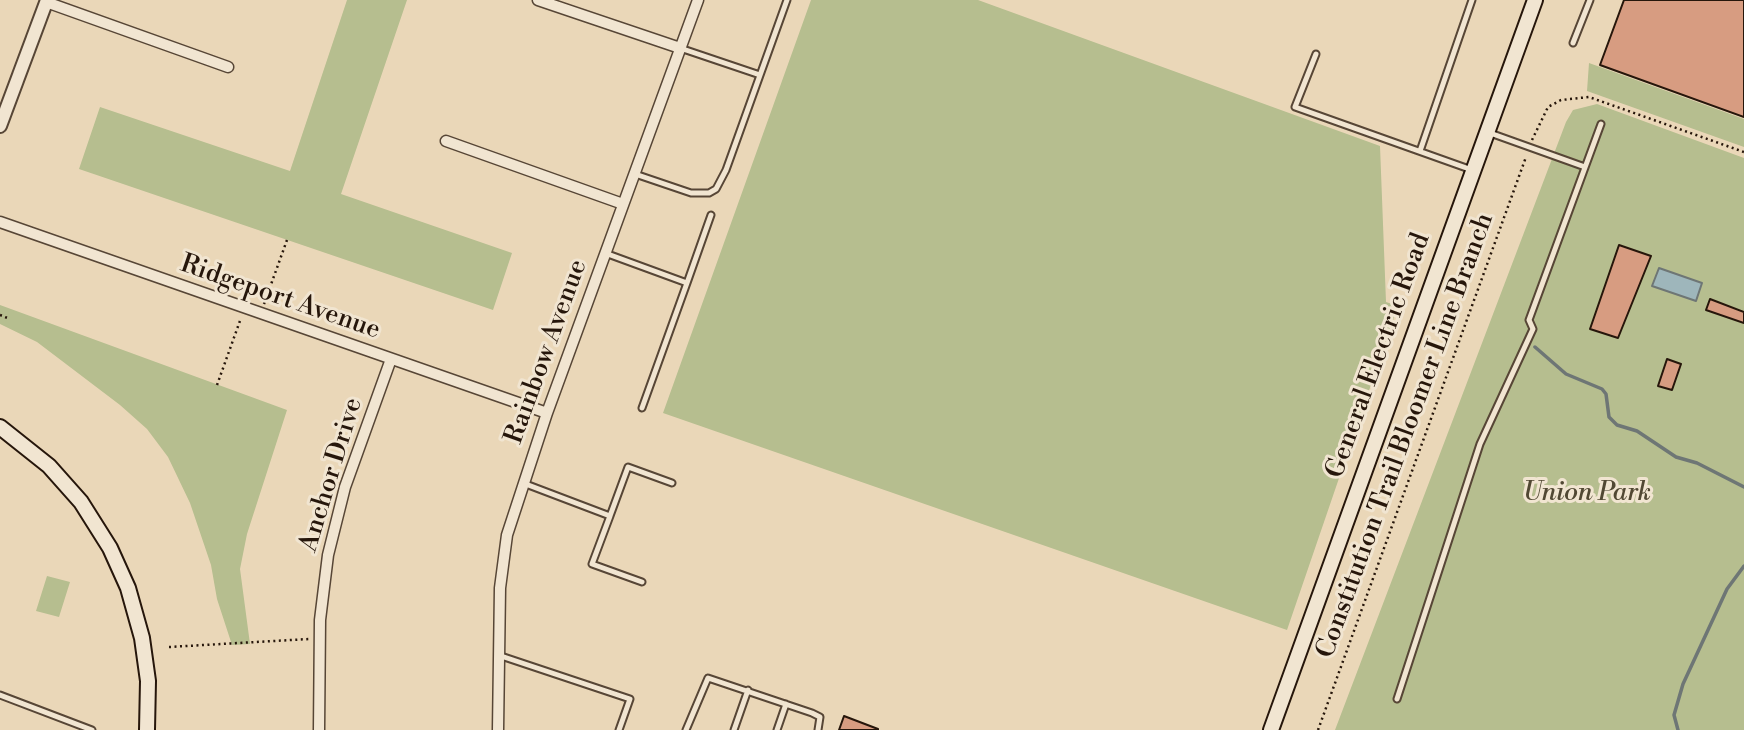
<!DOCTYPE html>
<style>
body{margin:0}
canvas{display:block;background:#ead7b8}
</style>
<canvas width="1744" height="730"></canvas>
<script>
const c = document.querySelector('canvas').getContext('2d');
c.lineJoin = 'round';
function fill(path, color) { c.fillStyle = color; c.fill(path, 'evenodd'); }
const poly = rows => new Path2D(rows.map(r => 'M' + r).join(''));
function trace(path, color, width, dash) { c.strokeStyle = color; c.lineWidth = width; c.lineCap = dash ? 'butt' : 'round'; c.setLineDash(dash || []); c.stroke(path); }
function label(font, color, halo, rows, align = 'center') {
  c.font = font + ' "Libre Bodoni",serif'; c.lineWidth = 6; c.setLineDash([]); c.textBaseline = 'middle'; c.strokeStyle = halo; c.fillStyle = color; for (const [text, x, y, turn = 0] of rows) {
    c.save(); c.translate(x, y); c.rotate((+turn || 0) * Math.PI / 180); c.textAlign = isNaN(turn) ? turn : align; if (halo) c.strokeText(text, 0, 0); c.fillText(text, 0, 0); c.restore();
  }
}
fill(poly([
 [347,0,407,0,341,194,512,253,493,310,79,169,100,107,290,171],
 [811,0,978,0,1380,146,1386,302,1398,306,1287,630,663,413],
 [1589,63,1744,119,1744,147,1587,91],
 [1597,104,1744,158,1744,730,1335,730,1566,122,1573,110],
 [0,305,287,410,247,534,240,569,250,644,232,645,217,599,211,565,190,503,168,457,147,429,120,405,37,342,0,324],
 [47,576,70,582,59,617,36,611]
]), '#b6be8f');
const water = poly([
 [1659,268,1702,283,1696,301,1652,286,1659,268]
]);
fill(water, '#9eb6bb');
trace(water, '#6e7675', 2);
trace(poly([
 [1535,347,1566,374,1602,389,1606,394,1609,417,1617,425,1637,431,1676,457,1697,463,1744,487],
 [1678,730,1674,715,1683,684,1727,589,1744,566]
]), '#6e7675', 3.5);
const building = poly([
 [1624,0,1744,0,1744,117,1600,65,1624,0],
 [1619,245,1651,256,1618,338,1590,329,1619,245],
 [1710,299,1744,312,1744,323,1706,310,1710,299],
 [1667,359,1681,364,1672,390,1658,386,1667,359],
 [844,716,878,729,878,730,839,730,844,716]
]);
fill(building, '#d79c81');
trace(building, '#26160b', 2);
const service = poly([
 [1573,43,1590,0],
 [680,48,760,75],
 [1316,54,1295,107,1472,170],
 [1490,133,1585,167],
 [1420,151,1472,0],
 [635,174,691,193,709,193,716,189,726,170,787,0],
 [605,253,687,283,642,408],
 [687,283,711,215],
 [523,483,610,516,592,564,642,582],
 [610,516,628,467,672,483],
 [498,655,630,699,619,730],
 [0,695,92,730],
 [1397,699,1480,444,1533,329,1529,320,1601,124],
 [686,730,708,678,812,713,820,717,818,730],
 [734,730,748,690],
 [777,730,786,704]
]);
const minor = poly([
 [538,0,680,48],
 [46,2,228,67],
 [446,141,623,204],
 [0,222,547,413],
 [319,730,320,620,328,555,345,487,391,359],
 [498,730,500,588,507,535,547,413,698,0]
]);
const tertiary = poly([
 [0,126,47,0]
]);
const secondary = poly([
 [0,427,49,466,81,502,110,548,128,588,142,638,148,681,147,730],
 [1271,730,1535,0]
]);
trace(service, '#574636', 9);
trace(minor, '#574636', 13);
trace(tertiary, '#574636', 16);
trace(secondary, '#26160b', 18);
trace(poly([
 [1532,140,1548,107,1561,100,1589,97,1744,152],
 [264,304,287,240],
 [0,315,10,319],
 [217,385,241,318],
 [169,647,309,639],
 [1318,730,1526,157]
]), '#26160b', 2.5, [2, 3.5]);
trace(service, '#f1e5d1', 5);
trace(minor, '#f1e5d1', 10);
trace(tertiary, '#f1e5d1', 12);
trace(secondary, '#f1e5d1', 14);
label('26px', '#26160b', '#f1e5d1', [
 ["Ridgeport Avenue",280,298,19],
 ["Rainbow Avenue",547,352,-70],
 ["General Electric Road",1379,356,-70],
 ["Constitution Trail Bloomer Line Branch",1406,436,-70],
 ["Anchor Drive",332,475,-73]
]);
label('italic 26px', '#514833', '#f1e5d1', [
 ["Union Park",1587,494]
]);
</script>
